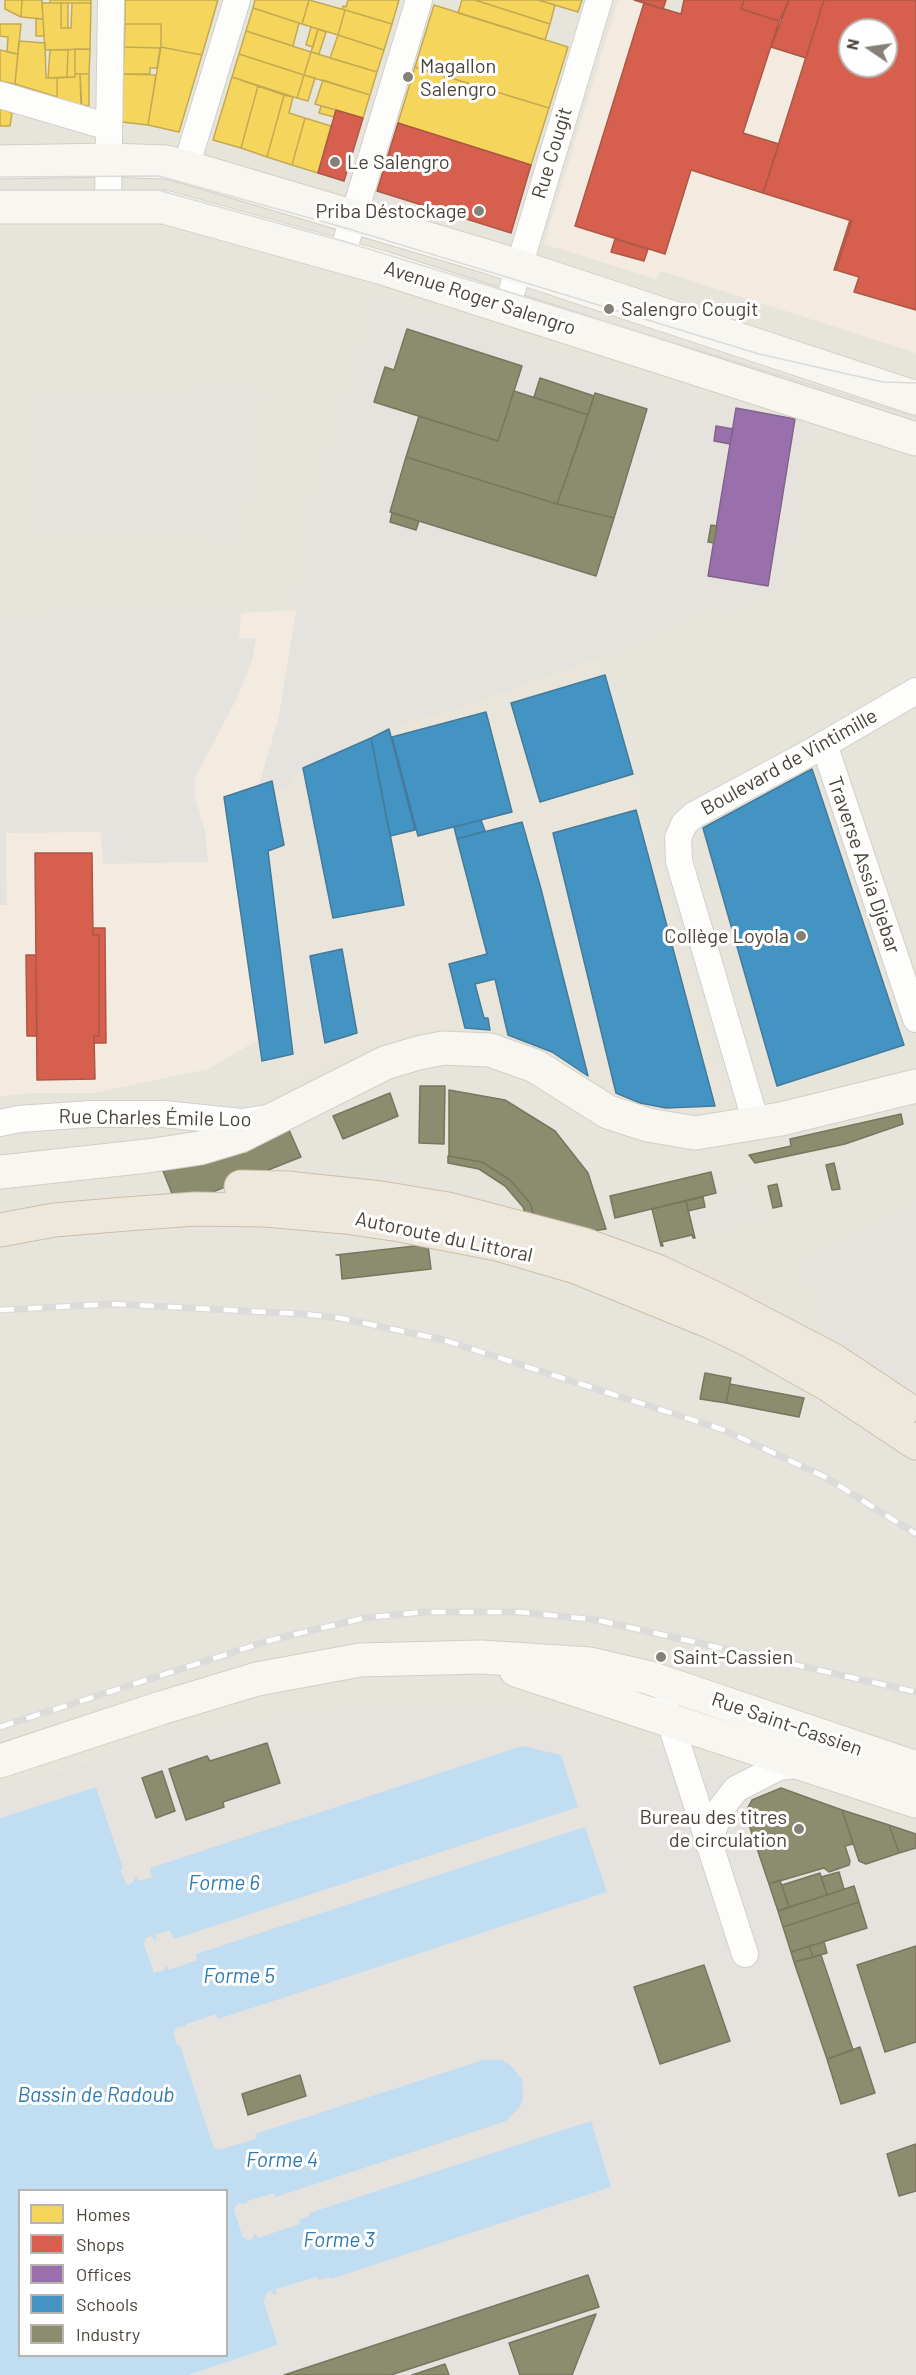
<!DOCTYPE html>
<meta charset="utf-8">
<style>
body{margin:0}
#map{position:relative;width:916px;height:2375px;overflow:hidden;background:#f4f2ee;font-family:Barlow,sans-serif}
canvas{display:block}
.legend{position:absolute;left:18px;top:2189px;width:210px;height:168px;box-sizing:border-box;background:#fff;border:2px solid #b7b4b0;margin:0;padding:8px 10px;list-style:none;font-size:18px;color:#4b4439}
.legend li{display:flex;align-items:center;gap:12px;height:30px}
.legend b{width:30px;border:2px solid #b7b4b0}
.north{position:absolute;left:838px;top:18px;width:60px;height:60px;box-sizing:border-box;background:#fff;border:2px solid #b7b4b0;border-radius:50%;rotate:283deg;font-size:16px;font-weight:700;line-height:24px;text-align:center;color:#4b4439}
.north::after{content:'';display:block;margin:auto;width:21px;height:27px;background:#868178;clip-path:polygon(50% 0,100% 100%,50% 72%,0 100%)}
</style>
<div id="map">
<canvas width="916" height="2375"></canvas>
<ul class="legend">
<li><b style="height:16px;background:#f6d55c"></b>Homes</li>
<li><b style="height:16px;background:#d6604d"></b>Shops</li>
<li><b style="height:16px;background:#9970ab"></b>Offices</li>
<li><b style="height:16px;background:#4393c3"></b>Schools</li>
<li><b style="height:16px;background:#8c8c6e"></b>Industry</li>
</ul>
<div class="north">N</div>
</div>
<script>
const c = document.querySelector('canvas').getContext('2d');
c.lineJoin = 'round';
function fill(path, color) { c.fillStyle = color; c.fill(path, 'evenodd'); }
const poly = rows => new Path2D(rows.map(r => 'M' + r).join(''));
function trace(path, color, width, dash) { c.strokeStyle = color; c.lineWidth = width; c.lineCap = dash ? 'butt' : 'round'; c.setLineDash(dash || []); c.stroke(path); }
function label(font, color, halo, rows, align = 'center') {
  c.font = font + ' Barlow,sans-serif'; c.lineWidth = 6; c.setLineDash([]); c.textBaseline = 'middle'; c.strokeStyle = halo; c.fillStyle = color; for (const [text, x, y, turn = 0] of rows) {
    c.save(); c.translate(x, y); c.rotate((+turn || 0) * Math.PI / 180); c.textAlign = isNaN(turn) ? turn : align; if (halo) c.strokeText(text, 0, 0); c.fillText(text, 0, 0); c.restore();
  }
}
fill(poly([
 [0,0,916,0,916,1832,608,1731,584,1717,166,1735,0,1789],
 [850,30,886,30,886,66,850,66]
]), '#e7e4dc');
fill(poly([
 [618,0,634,0,680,14,684,0,916,0,916,353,661,271,656,279,544,244],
 [850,30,886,30,886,66,850,66],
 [296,610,279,716,257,793,274,1031,208,1069,94,1093,28,1093,0,1097,0,615,241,613]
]), '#f3ebdf');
fill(poly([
 [379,298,736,408,806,420,778,589,740,601,741,607,717,613,710,595,707,595,704,606,599,657,459,709,407,721,304,769,283,788,257,793,279,716,316,500],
 [260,388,237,538,201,537,195,531,35,535,33,397],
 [916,1201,916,1393,830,1343,804,1258,881,1223],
 [414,1703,476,1703,584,1717,608,1731,916,1832,916,2375,189,2375,278,2345,264,2302,266,2294,274,2290,253,2238,248,2240,243,2237,234,2210,238,2203,244,2202,240,2145,218,2150,213,2145,180,2045,177,2046,174,2034,176,2028,182,2026,185,2027,187,2024,194,2022,167,1967,163,1971,157,1972,152,1969,144,1944,146,1938,154,1935,133,1882,126,1885,124,1883,119,1869,123,1868,96,1787,0,1818,0,1789,166,1735,313,1714]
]), '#e6e2de');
fill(poly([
 [599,657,730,1108,699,1112,640,1103,609,1089,552,1052,520,1038,490,1030,465,1028,398,1036,284,1083,231,798,283,788,303,769,407,721,459,709]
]), '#eae5da');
fill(poly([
 [348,414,409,434,384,514,323,495],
 [646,415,698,429,705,443,678,542,659,554,607,539],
 [241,613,239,638,256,638,252,660,239,694,195,778,195,797,205,831,208,862,103,864,101,832,6,833,7,905,0,905,0,615],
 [750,1186,758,1221,697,1236,691,1212,722,1205,721,1195]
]), '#e6e3df');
fill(poly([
 [522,1746,561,1755,578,1807,174,1939,170,1930,155,1935,157,1939,155,1940,151,1936,146,1938,144,1944,154,1972,163,1971,167,1966,169,1970,197,1960,196,1954,585,1827,607,1892,218,2019,216,2014,187,2024,184,2027,182,2026,176,2028,174,2034,177,2045,180,2045,213,2145,218,2150,256,2139,255,2134,483,2060,502,2060,510,2065,522,2079,523,2098,520,2107,506,2121,276,2197,273,2193,248,2201,245,2204,238,2203,234,2210,243,2237,248,2240,253,2238,256,2233,258,2238,300,2224,299,2220,309,2216,309,2213,591,2121,611,2187,331,2279,330,2277,319,2280,317,2277,275,2289,277,2294,274,2295,271,2291,266,2294,264,2302,278,2345,189,2375,0,2375,0,1818,96,1787,123,1868,120,1870,127,1885,133,1882,136,1877,139,1881,152,1877,150,1868],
 [20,2190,226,2190,226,2356,20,2356]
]), '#c0ddf1');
const homes = poly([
 [5,0,22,0,21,17,5,9,5,0],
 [22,0,42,0,43,19,21,17,22,0],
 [50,0,91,0,91,3,50,3,50,0],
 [125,0,218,0,202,55,161,47,161,24,125,24,125,0],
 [255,0,309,0,302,24,253,8,255,0],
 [309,0,345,10,338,35,302,24,309,0],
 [348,0,399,0,392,24,342,9,343,6,346,7,348,0],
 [462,0,475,0,550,24,545,40,458,13,462,0],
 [475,0,538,0,555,5,550,24,475,0],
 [538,0,582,0,578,12,538,0],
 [42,3,61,3,61,28,71,28,72,3,91,3,90,49,45,50,42,3],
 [61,3,68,3,68,28,61,28,61,3],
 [434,5,568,47,549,108,415,67,434,5],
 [253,8,299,23,293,46,246,31,253,8],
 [345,10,392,24,384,50,338,35,345,10],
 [36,19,43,19,44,36,36,36,36,19],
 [0,24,21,24,18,54,7,52,8,37,0,36,0,24],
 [125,24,161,24,161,48,124,47,125,24],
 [311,27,318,29,313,47,306,45,311,27],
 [318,29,326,32,319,54,311,52,318,29],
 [246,31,311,52,304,75,239,54,246,31],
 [338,35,384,50,377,72,330,58,338,35],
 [19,41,45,43,46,78,57,78,57,97,15,84,19,41],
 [124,47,160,48,157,68,150,68,150,74,123,74,124,47],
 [161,47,202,55,179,132,148,125,161,47],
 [75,49,90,49,89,74,75,74,75,49],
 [75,49,75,77,67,77,68,50,75,49],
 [0,50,18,54,15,84,0,81,0,50],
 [50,50,68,50,67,77,48,78,50,50],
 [311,52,377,72,370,95,304,75,311,52],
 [239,54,304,75,297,98,232,77,239,54],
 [415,67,549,108,531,165,398,123,415,67],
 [75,74,80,74,82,110,57,105,57,78,75,77,75,74],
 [80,74,89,74,89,106,81,105,80,74],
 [123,74,156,75,148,125,122,122,123,74],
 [304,75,315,78,308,101,297,98,304,75],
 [232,77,258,86,241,148,213,140,232,77],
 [323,80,370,95,363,118,315,104,323,80],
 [258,86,284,95,267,157,241,148,258,86],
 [284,95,293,97,289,113,305,118,292,165,267,157,284,95],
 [321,106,336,110,334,117,319,113,321,106],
 [0,108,12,113,10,126,0,126,0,108],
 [305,118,331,126,318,173,292,165,305,118]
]);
fill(homes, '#f6d55c');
trace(homes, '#c3aa52', 1.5);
const shops = poly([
 [634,0,666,0,663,9,634,0],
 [684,0,744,0,741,9,779,21,743,133,779,144,763,193,691,170,665,254,575,226,644,3,681,14,684,0],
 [744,0,789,0,779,21,741,9,744,0],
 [789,0,824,0,806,58,771,47,789,0],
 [824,0,916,0,916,310,854,292,859,277,836,270,852,221,763,193,824,0],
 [850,30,886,30,886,66,850,66,850,30],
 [336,110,363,118,344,181,318,173,336,110],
 [398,123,531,165,511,233,377,191,398,123],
 [850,220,852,221,836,270,834,270,850,220],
 [615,239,648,249,644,261,611,252,615,239],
 [35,853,92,853,93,935,99,935,99,1036,94,1036,95,1079,37,1080,35,853],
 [93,928,105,928,106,1043,94,1043,94,1036,99,1036,99,935,93,935,93,928],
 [26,955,36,955,37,1036,27,1036,26,955]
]);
fill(shops, '#d6604d');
trace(shops, '#ac5847', 1.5);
const offices = poly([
 [736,408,795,419,768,586,708,576,736,408],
 [716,426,733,429,730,444,714,441,716,426]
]);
fill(offices, '#9970ab');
trace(offices, '#826389', 1.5);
const schools = poly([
 [605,675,633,774,540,802,511,703,605,675],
 [486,712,512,812,418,836,392,737,486,712],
 [389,729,415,830,390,836,371,738,389,729],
 [371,738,404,905,333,918,303,768,371,738],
 [812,769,904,1045,777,1086,703,828,812,769],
 [272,781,284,845,268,851,293,1054,262,1061,224,797,272,781],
 [636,810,715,1106,666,1108,640,1103,616,1093,553,833,636,810],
 [481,820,485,831,457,839,454,827,481,820],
 [522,822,541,889,588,1076,552,1052,508,1035,495,979,475,984,484,1018,488,1018,490,1030,465,1028,449,964,487,954,457,839,522,822],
 [342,949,357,1033,325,1043,310,956,342,949]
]);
fill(schools, '#4393c3');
trace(schools, '#457b9a', 1.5);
const industry = poly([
 [407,329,522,366,498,441,374,402,385,367,394,370,407,329],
 [540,378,594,396,588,415,534,397,540,378],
 [514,391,588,415,557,504,406,457,419,416,498,441,514,391],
 [595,393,647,409,614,518,557,504,595,393],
 [406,457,557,504,614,518,596,576,390,512,406,457],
 [392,513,419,521,416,530,390,522,392,513],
 [711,525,717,526,714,543,708,542,711,525],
 [420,1086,445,1086,444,1144,419,1143,420,1086],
 [449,1090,505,1100,555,1131,588,1173,606,1229,541,1238,530,1203,510,1180,482,1162,449,1156,449,1090],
 [390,1093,398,1116,343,1139,333,1116,390,1093],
 [901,1114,903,1124,845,1144,755,1163,749,1155,791,1146,790,1139,901,1114],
 [289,1130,301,1157,177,1206,163,1171,207,1161,252,1146,289,1130],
 [448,1156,482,1162,510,1180,530,1203,541,1238,533,1239,523,1207,505,1186,479,1169,448,1163,448,1156],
 [834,1163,840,1189,832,1190,826,1165,834,1163],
 [711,1172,716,1193,615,1218,610,1196,711,1172],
 [777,1184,782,1206,773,1208,768,1186,777,1184],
 [703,1197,705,1207,688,1211,686,1201,703,1197],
 [686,1201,695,1238,693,1238,692,1235,662,1242,663,1246,661,1246,652,1209,686,1201],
 [432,1244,428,1245,431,1269,342,1279,340,1255,336,1255,432,1244],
 [705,1373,731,1378,726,1403,700,1399,705,1373],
 [730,1384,804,1398,799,1417,726,1403,730,1384],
 [267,1743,280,1783,223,1802,224,1807,186,1820,169,1769,207,1756,210,1761,267,1743],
 [162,1771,175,1811,156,1818,142,1778,162,1771],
 [781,1788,842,1810,853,1844,845,1846,850,1861,849,1865,829,1872,824,1868,769,1884,745,1813,752,1800,781,1788],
 [842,1810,889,1825,899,1853,866,1864,859,1861,842,1810],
 [889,1825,916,1834,916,1848,899,1853,889,1825],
 [839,1872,844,1889,827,1895,821,1877,839,1872],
 [820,1873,827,1895,789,1907,782,1885,820,1873],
 [780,1880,789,1907,778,1911,769,1884,780,1880],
 [854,1886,859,1902,783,1927,778,1911,854,1886],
 [859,1902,867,1928,791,1952,783,1927,859,1902],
 [824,1942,827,1953,813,1957,809,1946,824,1942],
 [809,1946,813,1957,794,1962,791,1952,809,1946],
 [916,1946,916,2042,885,2052,857,1965,916,1946],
 [821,1955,853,2050,827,2059,794,1962,821,1955],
 [704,1965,730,2041,660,2064,634,1987,704,1965],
 [860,2047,875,2093,841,2104,827,2059,860,2047],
 [300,2075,306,2096,248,2115,242,2094,300,2075],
 [916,2144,916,2191,899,2196,887,2154,916,2144],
 [588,2275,599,2307,391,2375,284,2375,588,2275],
 [596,2314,572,2375,520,2375,509,2343,596,2314],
 [445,2364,449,2375,412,2375,445,2364]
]);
fill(industry, '#8c8c6e');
trace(industry, '#78765e', 1.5);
const street = poly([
 [0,95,109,127],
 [186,167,237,0],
 [108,207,111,0],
 [342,255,419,0],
 [507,307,599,0],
 [824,744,916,1019],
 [0,1123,19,1119,91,1114,164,1114,241,1122,268,1118],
 [756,1123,679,861,678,838,684,824,694,815,813,751,916,691],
 [665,1706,745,1954],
 [708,1843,722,1807,736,1789,779,1767,803,1764]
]);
const secondary = poly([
 [0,162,108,160,166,162,186,167,489,257,916,398],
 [0,207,164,207,383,268,916,439],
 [0,1172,147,1156,200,1148,240,1136,385,1063,418,1053,443,1048,490,1050,535,1066,608,1112,648,1125,695,1133,781,1119,916,1086],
 [516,1670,916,1801],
 [0,1761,161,1708,257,1679,360,1660,481,1657,590,1664,650,1678,916,1768]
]);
const highway = poly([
 [241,1187,287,1188,381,1198,448,1209,585,1245,657,1271,716,1299,833,1360,905,1408],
 [0,1230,54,1220,126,1214,195,1209,265,1210,345,1217,400,1225,497,1244,576,1267,711,1322,747,1339,827,1384,916,1443]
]);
trace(street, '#d2d0cb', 28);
trace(secondary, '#d3cfc5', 35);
trace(highway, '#ccbfa9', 35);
trace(street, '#fdfdfc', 26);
trace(secondary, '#f7f6f1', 33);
trace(highway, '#ede8db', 33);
trace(poly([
 [0,177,159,176,349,229,759,354,883,382,916,383],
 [0,190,158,190,346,242,916,417]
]), '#dbdbda', 1.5);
const rail = poly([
 [0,1310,114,1304,303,1314,340,1318,444,1340,724,1430,825,1477,916,1534],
 [0,1727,271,1640,364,1618,423,1612,520,1612,597,1620,916,1692]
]);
trace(rail, '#dbdbda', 7);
trace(rail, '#fff', 4.5, [14]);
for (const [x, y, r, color] of [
 [408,77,6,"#868178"],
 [335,162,6,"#868178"],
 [479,211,6,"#868178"],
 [609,309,6,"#868178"],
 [801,936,6,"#868178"],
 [661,1657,6,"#868178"],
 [799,1829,6,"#868178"]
]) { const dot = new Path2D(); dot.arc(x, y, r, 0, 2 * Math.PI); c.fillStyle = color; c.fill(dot); trace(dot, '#fff', 2); }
label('20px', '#4b4439', '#fff', [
 ["Magallon",420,66],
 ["Salengro",420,89],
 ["Le Salengro",347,162],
 ["Priba Déstockage",467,211,"right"],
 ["Salengro Cougit",621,309],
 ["Collège Loyola",789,936,"right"],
 ["Saint-Cassien",673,1657],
 ["Bureau des titres",787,1817,"right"],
 ["de circulation",787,1840,"right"]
], 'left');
label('20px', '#4b4439', '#fff', [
 ["Rue Cougit",552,153,-73],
 ["Avenue Roger Salengro",480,298,18],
 ["Boulevard de Vintimille",789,762,-29],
 ["Traverse Assia Djebar",864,865,71],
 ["Rue Charles Émile Loo",155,1118,1],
 ["Autoroute du Littoral",444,1237,12],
 ["Rue Saint-Cassien",787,1724,19]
]);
label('italic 21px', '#2e7ab2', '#fff', [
 ["Forme 6",224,1883],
 ["Forme 5",239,1976],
 ["Bassin de Radoub",96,2095],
 ["Forme 4",282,2160],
 ["Forme 3",339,2240]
]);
</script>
